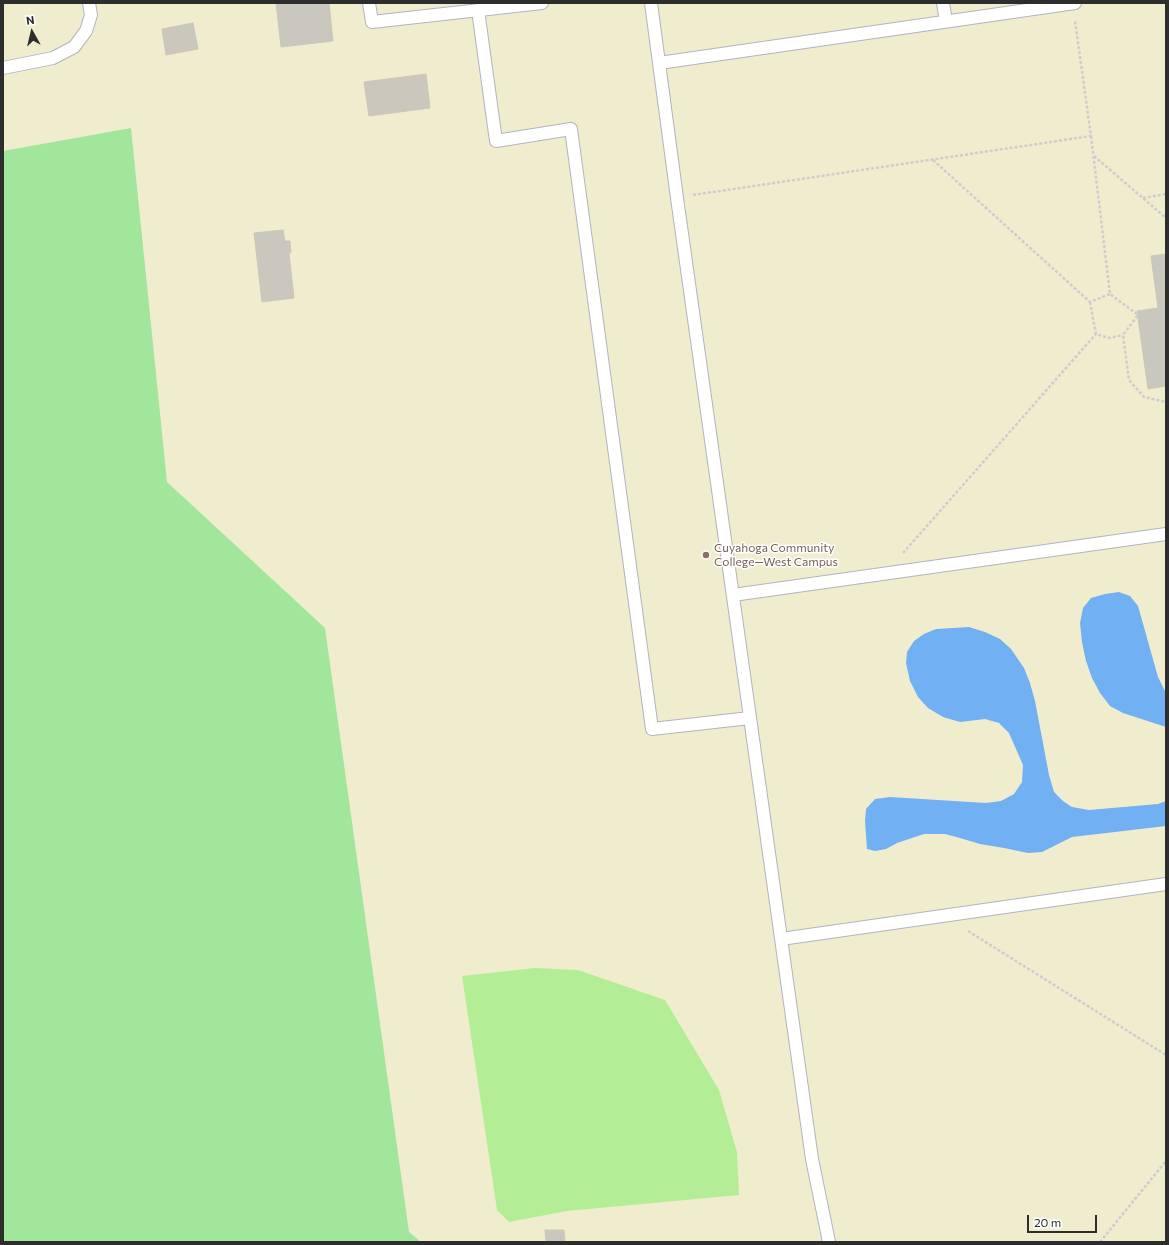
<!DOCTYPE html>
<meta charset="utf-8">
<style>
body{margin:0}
#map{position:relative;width:1169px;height:1245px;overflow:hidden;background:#eeecdf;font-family:Commissioner,sans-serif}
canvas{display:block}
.frame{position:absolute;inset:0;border:4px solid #2d2d2d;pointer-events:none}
.north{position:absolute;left:12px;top:12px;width:40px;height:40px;-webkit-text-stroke:3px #fff;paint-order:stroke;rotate:352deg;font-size:11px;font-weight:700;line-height:16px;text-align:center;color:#2d2d2d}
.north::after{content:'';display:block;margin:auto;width:14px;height:18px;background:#2d2d2d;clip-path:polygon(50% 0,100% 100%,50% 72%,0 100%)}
.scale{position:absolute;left:1027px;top:1215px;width:70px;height:18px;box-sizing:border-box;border:2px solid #2d2d2d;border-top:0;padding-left:5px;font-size:12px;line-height:14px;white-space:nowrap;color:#2d2d2d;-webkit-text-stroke:3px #fff;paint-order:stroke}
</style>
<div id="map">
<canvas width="1169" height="1245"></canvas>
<div class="frame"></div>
<div class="north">N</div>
<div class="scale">20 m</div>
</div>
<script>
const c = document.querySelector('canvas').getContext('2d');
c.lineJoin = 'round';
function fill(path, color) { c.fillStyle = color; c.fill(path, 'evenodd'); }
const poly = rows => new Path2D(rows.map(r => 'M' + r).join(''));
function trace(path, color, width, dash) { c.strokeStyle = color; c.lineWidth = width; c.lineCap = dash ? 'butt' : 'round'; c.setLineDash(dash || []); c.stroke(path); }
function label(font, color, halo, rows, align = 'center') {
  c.font = font + ' Commissioner,sans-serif'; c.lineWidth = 3; c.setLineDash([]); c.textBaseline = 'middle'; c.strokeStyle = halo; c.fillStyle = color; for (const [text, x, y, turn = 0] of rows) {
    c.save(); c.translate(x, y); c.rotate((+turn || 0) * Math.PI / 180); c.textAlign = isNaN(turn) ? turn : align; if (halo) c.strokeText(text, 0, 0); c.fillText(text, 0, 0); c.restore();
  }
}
fill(poly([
 [3,3,1166,3,1166,1242,421,1242,409,1232,325,628,167,482,131,128,3,151]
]), '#f0edce');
fill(poly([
 [131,128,167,482,325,628,409,1232,421,1242,3,1242,3,151]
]), '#a1e69a');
fill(poly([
 [535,968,578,970,665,1000,719,1090,737,1152,739,1195,567,1211,509,1222,497,1210,462,976]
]), '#b3ee96');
fill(poly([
 [1119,592,1130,596,1138,606,1158,677,1166,693,1166,727,1123,713,1110,706,1100,693,1092,678,1086,661,1082,642,1080,623,1083,608,1091,598,1105,594],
 [969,627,985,632,1000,639,1011,649,1024,668,1030,683,1035,701,1049,775,1054,792,1063,801,1072,807,1089,810,1158,804,1166,801,1166,826,1072,837,1042,852,1028,853,1004,848,980,844,960,838,945,834,924,834,897,843,886,849,875,851,867,849,865,821,866,809,875,799,890,797,986,803,1001,801,1014,794,1022,782,1023,765,1009,733,999,723,985,719,960,722,943,717,928,708,918,697,910,681,906,663,907,652,914,641,924,634,936,629]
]), '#70b0f3');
const building = poly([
 [276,3,329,3,333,41,281,47,276,3],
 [193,23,198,49,166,55,162,29,193,23],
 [426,74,430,108,369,116,364,82,426,74],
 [283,230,285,241,290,241,291,252,289,253,294,298,262,302,254,233,283,230],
 [1166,254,1166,386,1148,389,1137,311,1158,308,1151,256,1166,254],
 [545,1230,564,1230,565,1242,546,1242,545,1230]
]);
fill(building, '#cac8be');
trace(building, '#cac8b8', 1);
const lane = poly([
 [369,3,372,22,542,3],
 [651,3,677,198,812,1159,829,1242],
 [943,3,946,21],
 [478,10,496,141,571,129,652,729,750,718],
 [659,63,1075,3],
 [3,68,53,58,74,47,86,31,91,15,89,3],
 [733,595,1166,534],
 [781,939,1166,884]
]);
trace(lane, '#b3b3c0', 14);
trace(poly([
 [1091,136,1110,294,1138,315,1123,335,1129,380,1144,397,1166,402],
 [1094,156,1166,218],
 [933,160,1090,302,1110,294],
 [693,195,1091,136,1075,21],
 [1143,198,1166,194],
 [1090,302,1096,334,1109,338,1123,335],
 [903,553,1096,334],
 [968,931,1166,1055],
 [1100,1242,1166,1161]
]), '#cdcdcd', 2.5, [3, 2]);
trace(lane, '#fff', 12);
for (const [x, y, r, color] of [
 [706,555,4,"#8d6e63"]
]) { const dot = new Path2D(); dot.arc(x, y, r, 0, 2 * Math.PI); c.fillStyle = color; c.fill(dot); trace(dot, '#fff', 1.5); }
label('12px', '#785e54', '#fff', [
 ["Cuyahoga Community",714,548],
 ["College—West Campus",714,562]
], 'left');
</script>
